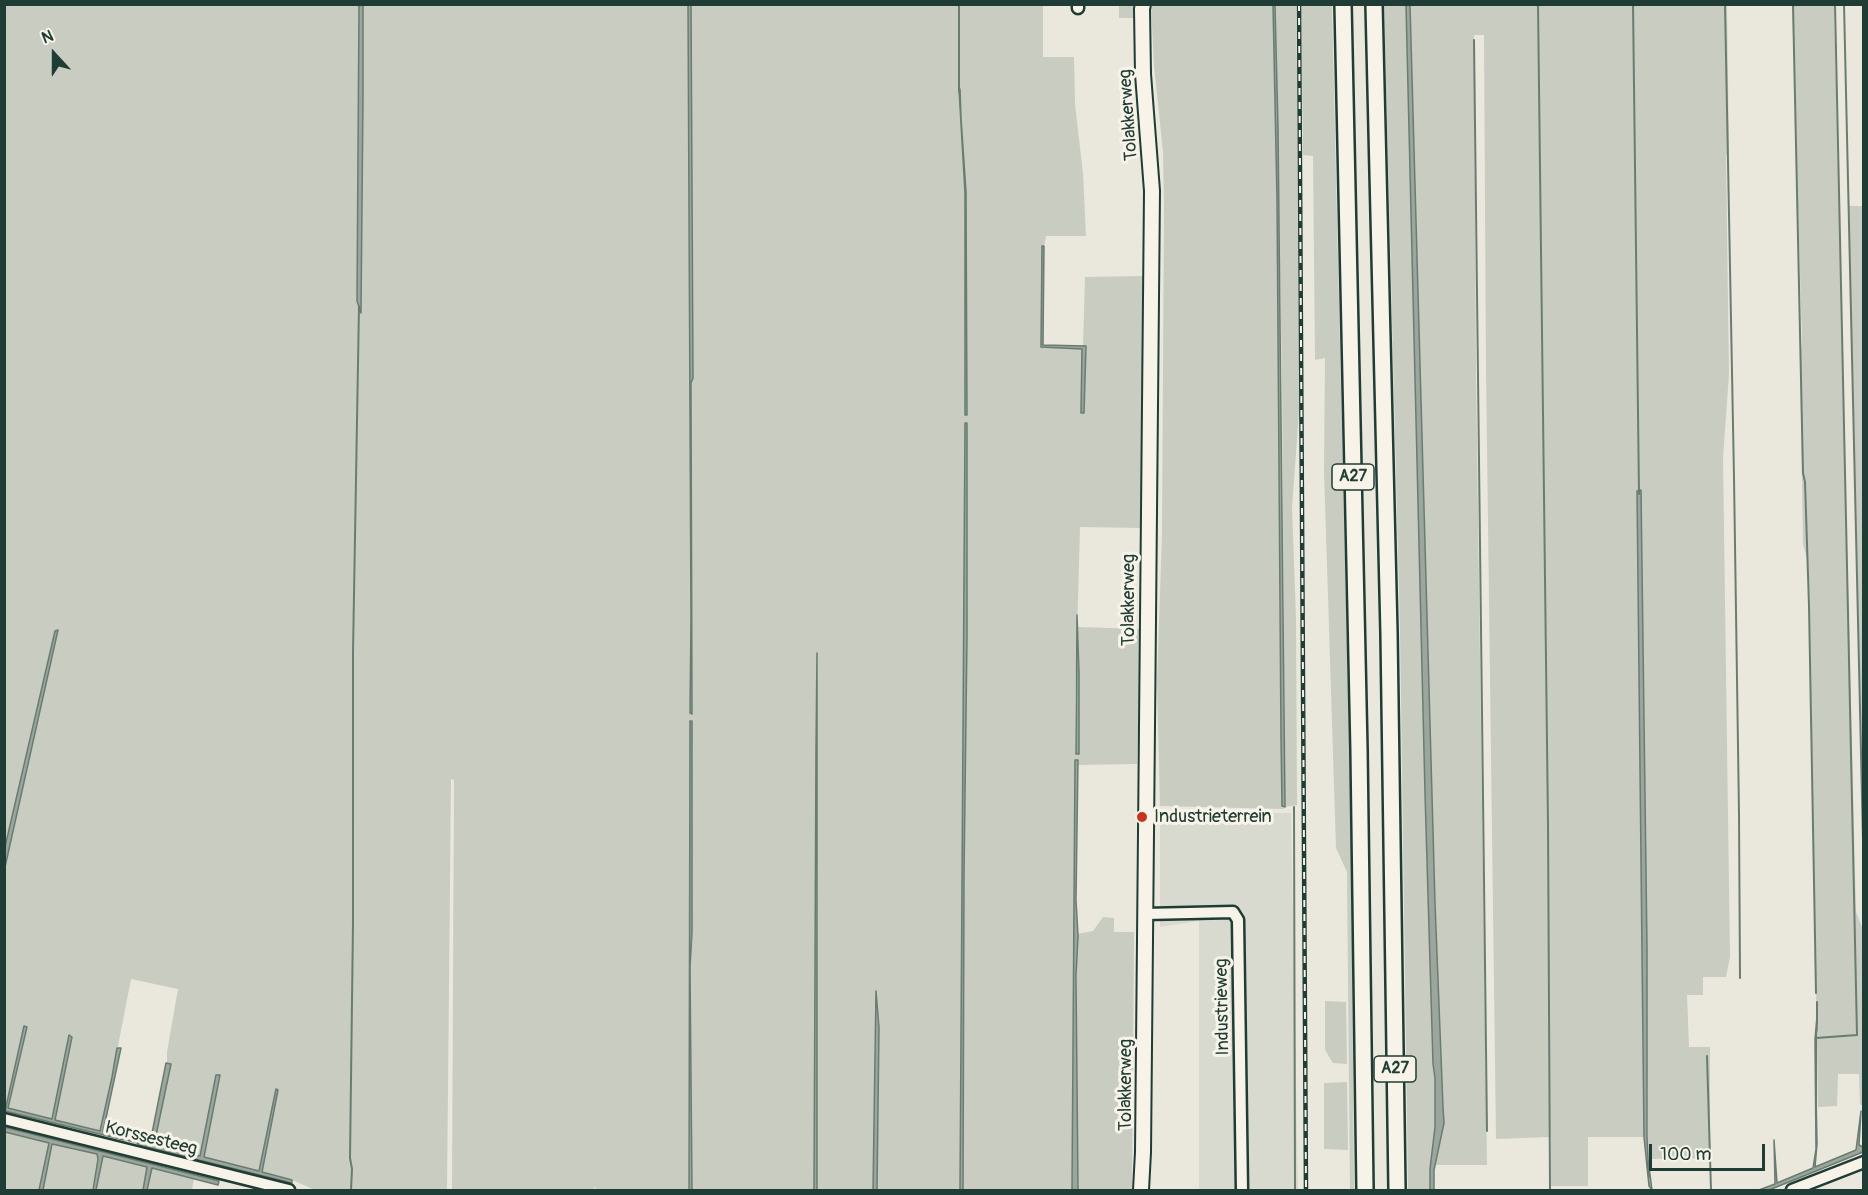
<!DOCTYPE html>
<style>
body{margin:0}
#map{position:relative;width:1868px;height:1195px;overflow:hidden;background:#eae8dd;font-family:Pangolin,sans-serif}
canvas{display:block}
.frame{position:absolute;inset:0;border:6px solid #1f3d34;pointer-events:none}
.north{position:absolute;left:24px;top:24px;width:60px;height:60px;-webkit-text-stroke:4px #f7f3e8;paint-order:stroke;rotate:339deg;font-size:16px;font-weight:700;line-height:24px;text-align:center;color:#1f3d34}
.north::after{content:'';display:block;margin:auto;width:21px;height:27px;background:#1f3d34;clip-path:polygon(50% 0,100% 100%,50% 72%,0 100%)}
.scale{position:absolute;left:1649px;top:1144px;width:116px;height:27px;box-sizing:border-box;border:3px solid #1f3d34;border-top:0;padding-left:8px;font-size:18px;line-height:21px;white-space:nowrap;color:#1f3d34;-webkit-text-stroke:4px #f7f3e8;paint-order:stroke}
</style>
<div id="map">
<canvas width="1868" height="1195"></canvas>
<div class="frame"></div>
<div class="north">N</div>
<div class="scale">100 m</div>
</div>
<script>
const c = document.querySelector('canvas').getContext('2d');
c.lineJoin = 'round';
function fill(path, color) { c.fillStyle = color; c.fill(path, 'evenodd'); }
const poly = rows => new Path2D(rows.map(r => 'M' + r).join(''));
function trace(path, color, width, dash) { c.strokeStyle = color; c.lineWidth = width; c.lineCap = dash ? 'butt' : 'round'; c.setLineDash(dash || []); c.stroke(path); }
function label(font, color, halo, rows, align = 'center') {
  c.font = font + ' Pangolin,sans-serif'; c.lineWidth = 6; c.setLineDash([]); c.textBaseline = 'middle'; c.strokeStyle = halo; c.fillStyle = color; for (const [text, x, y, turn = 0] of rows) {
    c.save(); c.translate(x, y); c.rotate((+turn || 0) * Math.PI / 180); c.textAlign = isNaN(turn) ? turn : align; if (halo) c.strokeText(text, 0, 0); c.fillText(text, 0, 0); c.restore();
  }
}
fill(poly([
 [1160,813,1291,813,1298,1190,1199,1190,1199,921,1160,927]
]), '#d9dacf');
fill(poly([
 [5,5,359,5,357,301,360,310,363,5,688,5,691,618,690,713,692,625,691,5,1043,5,1043,57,1074,57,1075,104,1083,174,1086,236,1046,236,1044,246,1042,246,1041,347,1082,349,1084,412,1086,347,1083,346,1085,277,1144,276,1142,528,1080,527,1075,704,1076,754,1079,753,1078,627,1141,629,1137,764,1075,765,1072,1190,963,1190,964,875,967,637,967,423,965,423,960,1190,877,1190,879,1028,876,1000,873,1190,817,1190,817,715,814,1190,692,1190,690,967,692,932,692,721,690,721,689,1190,596,1190,595,1186,594,1190,452,1190,454,780,451,779,447,1190,315,1190,292,1180,262,1172,278,1090,276,1090,259,1172,204,1157,219,1075,216,1075,200,1157,154,1145,170,1064,167,1063,167,1052,178,989,131,979,112,1077,100,1131,8,1108,27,1027,5,1107,5,867,58,631,55,631,5,847],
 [959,89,960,89,961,118,966,192,967,415,965,193],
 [1119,5,1136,5,1138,18,1119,18],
 [1151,5,1273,5,1277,199,1281,737,1282,806,1284,809,1160,806,1157,682,1162,534,1164,205,1163,152,1154,66],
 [1275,5,1296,5,1297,66,1299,411,1292,508,1296,618,1297,805,1285,807,1282,375],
 [1301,5,1332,5,1351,815,1354,1190,1350,1190,1347,872,1336,848,1324,471,1325,358,1315,360,1313,156,1303,155],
 [1384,5,1727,5,1729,154,1726,155,1729,374,1723,458,1730,957,1726,977,1703,977,1703,995,1687,995,1689,1047,1710,1047,1710,1158,1648,1159,1641,496,1637,491,1644,1137,1588,1137,1588,1186,1551,1186,1551,1137,1496,1139,1486,369,1484,35,1474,35,1476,371,1487,1165,1430,1165,1430,1190,1408,1190,1400,632],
 [1792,5,1834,5,1856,912,1864,932,1863,1106,1860,1104,1859,1074,1838,1074,1837,1106,1818,1107,1809,578,1808,562,1803,544,1800,357,1802,340],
 [1849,206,1864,206,1863,881,1863,862],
 [1103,917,1114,918,1114,932,1134,932,1132,1190,1077,1190,1077,934,1093,931],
 [1325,1001,1346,1002,1347,1064,1333,1063,1325,1050],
 [1347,1082,1348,1150,1324,1149,1324,1083],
 [4,1132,49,1143,39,1190,5,1190],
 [52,1144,97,1154,98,1159,93,1190,43,1190],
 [103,1156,148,1167,143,1190,96,1190],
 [151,1168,194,1179,192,1190,147,1190]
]), '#c8ccc1');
const water = poly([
 [363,5,363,95,361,313,357,301,359,5,363,5],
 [688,5,691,5,693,378,691,383,692,714,690,713,691,618,688,5],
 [1273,5,1275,5,1278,128,1285,807,1282,806,1281,737,1277,199,1273,5],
 [1406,5,1410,5,1435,903,1443,1107,1444,1123,1434,1170,1434,1190,1430,1190,1430,1169,1435,1127,1435,1078,1433,1064,1425,793,1406,5],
 [959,89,960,89,961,118,966,192,967,415,965,415,965,193,959,89],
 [1042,246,1044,246,1043,345,1086,346,1084,413,1081,413,1082,349,1041,347,1042,246],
 [965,423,967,423,967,637,964,875,963,1190,960,1190,965,423],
 [1641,490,1647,948,1647,1137,1648,1159,1652,1190,1649,1186,1644,1137,1637,491,1641,490],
 [1077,615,1079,673,1079,754,1076,754,1077,615],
 [58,630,5,867,5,847,55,631,58,630],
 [817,653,817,1190,814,1190,816,748,817,653],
 [690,721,692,721,692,932,690,967,692,1190,689,1190,690,721],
 [1075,760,1078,760,1076,900,1078,936,1076,976,1078,1189,1077,1190,1072,1190,1075,760],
 [876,991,879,1028,877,1190,873,1190,876,991],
 [1817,1016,1817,1029,1815,1040,1817,1144,1815,1167,1856,1150,1861,1111,1859,1145,1863,1147,1863,1152,1769,1190,1759,1190,1775,1184,1774,1140,1777,1183,1813,1168,1816,1149,1815,1039,1817,1016],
 [24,1026,27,1027,8,1108,52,1119,69,1035,72,1037,55,1120,100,1131,112,1077,117,1048,121,1048,103,1132,124,1137,124,1140,5,1111,24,1026],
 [166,1063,171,1064,154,1145,200,1156,216,1075,220,1075,204,1157,259,1171,276,1089,278,1090,262,1172,292,1180,292,1183,138,1145,139,1141,150,1143,166,1063],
 [4,1127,219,1181,218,1185,152,1168,147,1190,143,1190,147,1167,103,1156,96,1190,93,1190,98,1159,97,1154,52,1144,43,1190,39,1190,49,1143,5,1132,4,1127]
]);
fill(water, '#9ca69c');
trace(water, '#6a7c72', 1.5);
trace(poly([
 [959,4,959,92],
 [1538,4,1548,824,1550,1190],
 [1633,4,1639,494],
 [1725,4,1734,477,1739,814,1740,978],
 [1793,4,1803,473,1805,482,1809,606,1816,993],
 [1844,4,1864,885],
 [1474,40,1487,1131],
 [1294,807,1295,1190],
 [1817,1023,1817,1002],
 [1816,1038,1857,1035,1835,4],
 [1707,1056,1711,1190],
 [1816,1125,1816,1031],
 [124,1139,138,1143],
 [1647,1162,1649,1177],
 [351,1190,352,1169,350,1158,353,923,353,652,359,306]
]), '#6a7c72', 2);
const minor = poly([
 [1078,4,1078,8],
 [1145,914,1233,912,1238,920,1242,1190],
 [4,1119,289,1190],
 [1792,1190,1864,1162]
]);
const major = poly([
 [1141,1190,1143,1152,1152,191,1143,74,1142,9,1143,4]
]);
const highway = poly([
 [1343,4,1359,750,1365,1190],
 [1374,4,1389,633,1397,1190]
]);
trace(minor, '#1f3d34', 15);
trace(major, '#1f3d34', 18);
trace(highway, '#1f3d34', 20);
trace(minor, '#f7f3e8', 10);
trace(major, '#f7f3e8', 14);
trace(highway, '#f7f3e8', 15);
const rail = poly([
 [1299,4,1306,1190]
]);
trace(rail, '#1f3d34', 4.5);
trace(rail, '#f7f3e8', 2, [7]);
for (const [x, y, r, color] of [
 [1142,817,6,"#c8321e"]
]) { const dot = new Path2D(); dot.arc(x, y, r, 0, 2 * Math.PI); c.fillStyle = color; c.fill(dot); trace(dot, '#f7f3e8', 2); }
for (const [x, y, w] of [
 [1353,477,42],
 [1395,1069,42]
]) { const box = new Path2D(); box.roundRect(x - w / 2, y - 13, w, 26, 4.5); c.fillStyle = '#f7f3e8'; c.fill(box); trace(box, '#1f3d34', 1.5); }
label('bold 16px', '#1f3d34', null, [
 ["A27",1353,477],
 ["A27",1395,1069]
]);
label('18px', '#1f3d34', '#f7f3e8', [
 ["Tolakkerweg",1129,115,-94],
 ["Tolakkerweg",1129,600,-90],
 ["Industrieweg",1223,1007,-91],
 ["Tolakkerweg",1126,1085,-90],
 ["Korssesteeg",151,1139,14]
]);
label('18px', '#1f3d34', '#f7f3e8', [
 ["Industrieterrein",1154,817]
], 'left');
</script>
